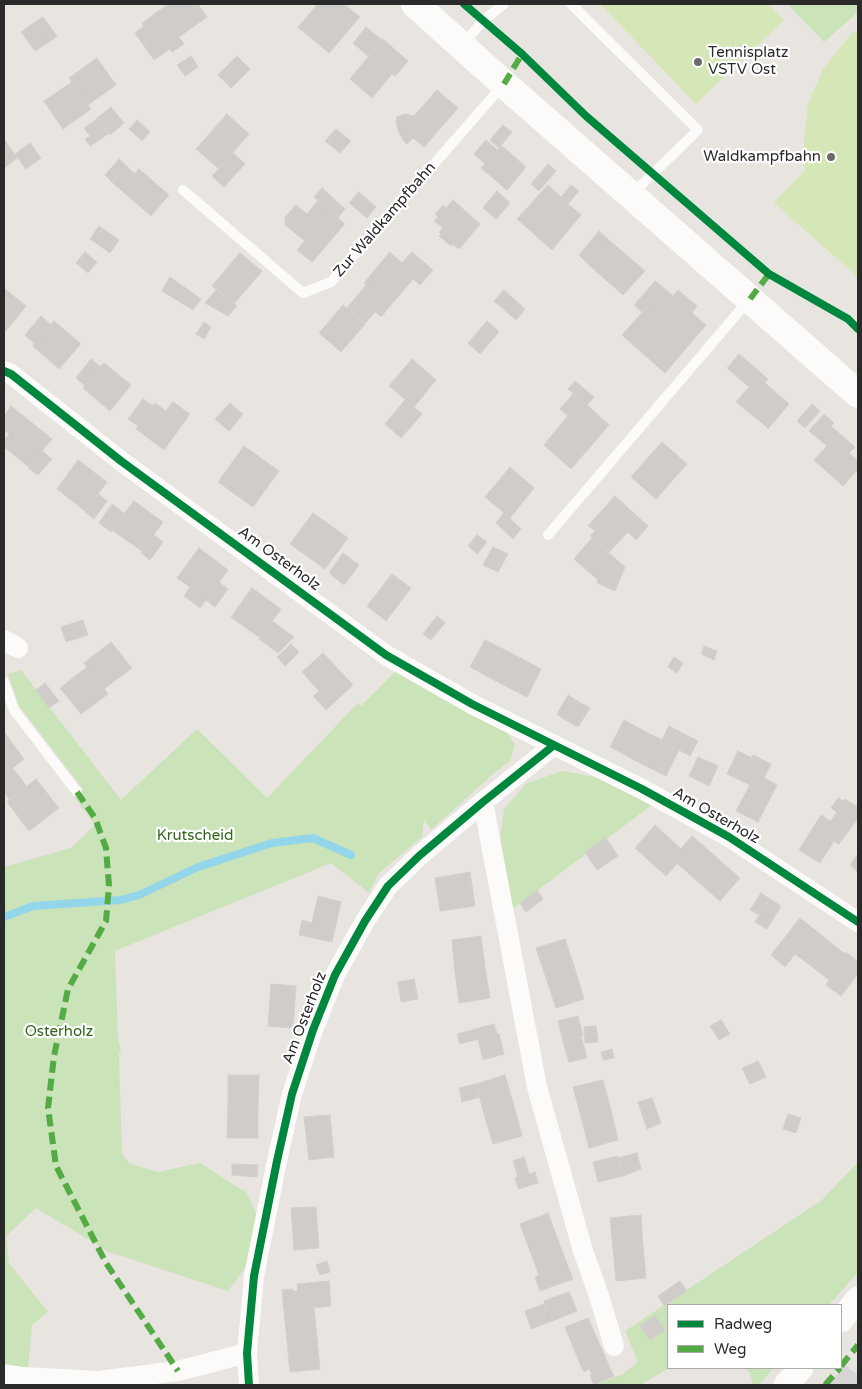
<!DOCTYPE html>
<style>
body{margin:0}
#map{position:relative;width:862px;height:1389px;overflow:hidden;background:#e8e4e0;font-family:"Varela Round",sans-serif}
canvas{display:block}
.frame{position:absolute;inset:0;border:5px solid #2a2a2a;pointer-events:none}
.legend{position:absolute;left:667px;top:1304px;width:175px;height:65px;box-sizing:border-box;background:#fff;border:1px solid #aaa;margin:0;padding:6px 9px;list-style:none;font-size:15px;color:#2a2a2a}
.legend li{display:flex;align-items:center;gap:10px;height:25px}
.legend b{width:25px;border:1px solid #aaa}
</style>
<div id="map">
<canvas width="862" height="1389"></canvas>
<div class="frame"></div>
<ul class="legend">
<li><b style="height:6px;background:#00873e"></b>Radweg</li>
<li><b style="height:6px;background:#53ab44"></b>Weg</li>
</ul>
</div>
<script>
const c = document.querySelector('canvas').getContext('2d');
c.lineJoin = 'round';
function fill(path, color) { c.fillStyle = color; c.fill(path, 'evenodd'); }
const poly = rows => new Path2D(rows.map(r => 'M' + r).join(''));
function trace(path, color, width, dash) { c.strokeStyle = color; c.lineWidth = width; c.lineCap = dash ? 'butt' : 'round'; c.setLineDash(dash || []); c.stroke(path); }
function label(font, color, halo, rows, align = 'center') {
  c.font = font + ' "Varela Round",sans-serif'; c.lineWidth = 4.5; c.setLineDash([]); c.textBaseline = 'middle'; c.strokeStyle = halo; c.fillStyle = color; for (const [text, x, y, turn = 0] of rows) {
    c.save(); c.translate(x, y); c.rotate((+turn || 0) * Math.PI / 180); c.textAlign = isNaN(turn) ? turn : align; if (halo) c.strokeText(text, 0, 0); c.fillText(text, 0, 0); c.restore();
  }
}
fill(poly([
 [845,1365,858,1375,858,1385,828,1385]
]), '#d8d5d7');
fill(poly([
 [787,4,858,4,858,12,824,42],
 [21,670,121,800,197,729,267,798,358,703,361,706,396,671,507,733,515,745,510,761,493,774,431,830,424,819,422,837,379,873,369,893,331,863,115,951,118,1038,121,1051,119,1054,122,1154,130,1164,158,1172,200,1163,247,1193,259,1220,253,1257,228,1291,109,1252,36,1208,6,1236,9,1263,48,1312,32,1325,28,1368,4,1365,4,867,71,848,95,825,74,797,83,789,19,706,8,674],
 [563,771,595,777,652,805,511,910,500,841,504,809,527,783],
 [858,1162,858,1272,829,1305,668,1305,669,1368,640,1385,595,1385,623,1374,638,1362,625,1331,822,1200],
 [745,1368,774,1368,759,1385,753,1385,750,1373]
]), '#cbe3b9');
fill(poly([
 [600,4,768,4,784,20,696,104],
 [858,29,858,277,774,203,805,170,804,144,808,104,823,69,851,34]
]), '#d6e7b7');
trace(poly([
 [4,917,33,906,121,900,139,895,198,867,272,843,313,838,351,855]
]), '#94d6e9', 8);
const building = poly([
 [169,4,198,4,207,17,179,37,160,10,169,4],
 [318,4,344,4,360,17,329,53,298,27,318,4],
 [160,10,184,44,172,52,170,49,154,60,135,33,144,26,142,23,160,10],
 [43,17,57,36,46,44,32,24,43,17],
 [32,24,46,44,35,51,21,32,32,24],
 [366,27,382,40,368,56,353,43,366,27],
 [383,39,408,61,395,76,392,74,372,98,350,79,383,39],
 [191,56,198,67,185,76,177,65,191,56],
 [237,56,250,69,231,88,218,75,237,56],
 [97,58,116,85,88,105,69,78,97,58],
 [72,82,91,109,63,129,44,101,72,82],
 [437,90,458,108,424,147,413,138,407,144,403,140,398,130,396,121,397,117,405,114,414,116,437,90],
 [111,107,124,123,110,135,97,118,111,107],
 [227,114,249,134,219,169,196,149,227,114],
 [97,119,108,134,90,146,85,139,90,136,84,128,97,119],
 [137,120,150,132,142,141,129,129,137,120],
 [503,125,512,132,499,148,490,140,503,125],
 [336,129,351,141,340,153,325,141,336,129],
 [4,139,17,158,4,168,4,139],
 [486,140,497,150,501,145,526,167,507,190,481,168,485,164,474,154,486,140],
 [30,143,41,158,26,169,15,154,30,143],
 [233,153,245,164,224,187,212,176,233,153],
 [119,159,135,174,130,179,122,172,113,183,105,175,119,159],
 [548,164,556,171,539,191,531,184,548,164],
 [139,169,169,195,151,216,113,183,122,172,130,179,139,169],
 [548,185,561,197,571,185,579,191,568,204,581,215,552,250,517,219,548,185],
 [322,188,345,209,338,218,314,197,322,188],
 [497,191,510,203,496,219,483,208,497,191],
 [359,192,376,207,367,218,349,203,359,192],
 [453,200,480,224,459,249,452,244,451,246,439,236,441,234,439,232,443,228,434,221,438,217,435,214,443,205,446,208,453,200],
 [318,201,345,224,312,262,297,250,305,241,285,225,285,217,296,205,307,214,318,201],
 [99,226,119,240,110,253,90,239,99,226],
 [599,231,610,241,589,265,579,255,599,231],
 [610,241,645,271,623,295,589,265,610,241],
 [85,252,97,262,88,273,76,263,85,252],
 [390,252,402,263,412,252,433,270,420,285,413,279,390,306,364,283,390,252],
 [240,253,262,271,234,304,212,286,240,253],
 [170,277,201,299,193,310,162,291,170,277],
 [655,281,664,288,642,312,634,305,655,281],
 [366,285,390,306,381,317,357,296,366,285],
 [4,288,26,306,5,332,4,331,4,288],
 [664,288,673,296,678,290,697,306,692,313,706,325,665,373,622,335,664,288],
 [217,289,237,306,228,316,205,303,217,289],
 [504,290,525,309,516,320,494,301,504,290],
 [357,296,375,312,365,323,347,308,357,296],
 [343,305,365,324,341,352,319,333,343,305],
 [41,316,51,325,35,344,25,335,41,316],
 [54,321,81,344,59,369,33,346,54,321],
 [487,321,499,332,480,354,468,343,487,321],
 [204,322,211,327,204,339,196,334,204,322],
 [739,354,768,379,765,383,789,404,768,429,767,427,736,402,749,387,727,368,739,354],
 [91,359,101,367,85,386,76,378,91,359],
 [412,359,436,380,414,407,389,386,412,359],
 [104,363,131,385,110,411,83,388,104,363],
 [575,381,594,397,587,405,568,389,575,381],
 [574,393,609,425,571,469,544,445,568,416,560,409,574,393],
 [143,399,153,406,138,426,128,419,143,399],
 [405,400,422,414,401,438,385,424,405,400],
 [173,402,190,414,164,450,136,429,155,403,166,411,173,402],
 [230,403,243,414,229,431,215,419,230,403],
 [812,404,820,411,805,428,797,421,812,404],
 [11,406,52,439,29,467,4,447,4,441,9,434,4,430,4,416,11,406],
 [824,414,834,423,831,426,855,447,849,453,858,461,858,469,843,486,814,460,827,446,809,431,824,414],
 [662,442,687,464,664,490,639,468,662,442],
 [244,446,279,471,253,507,218,482,244,446],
 [42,451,52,459,38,475,28,468,42,451],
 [78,460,107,482,85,511,57,489,78,460],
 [510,467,534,488,510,518,485,497,510,467],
 [639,468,664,490,656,499,631,477,639,468],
 [98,494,107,501,94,519,85,512,98,494],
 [615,496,648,526,636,540,628,532,609,552,590,536,595,531,588,526,615,496],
 [134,501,163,522,142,551,112,530,134,501],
 [112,504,125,514,111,532,99,523,112,504],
 [313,513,348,538,325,569,290,544,313,513],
 [504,513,521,529,513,539,496,523,504,513],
 [154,535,163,542,150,560,141,553,154,535],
 [477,535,487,542,477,554,468,546,477,535],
 [592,538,625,567,615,591,597,583,598,580,574,559,592,538],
 [493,547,508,554,498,572,483,565,493,547],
 [199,548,228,570,200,608,184,596,190,587,177,578,199,548],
 [343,553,359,565,344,585,329,573,343,553],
 [392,574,411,588,386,621,367,606,392,574],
 [219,582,228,589,215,607,206,600,219,582],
 [252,588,281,609,260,638,231,617,252,588],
 [437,616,445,623,431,640,423,634,437,616],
 [83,620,88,635,66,642,61,627,83,620],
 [272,621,294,637,278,653,259,639,272,621],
 [485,640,513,654,498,682,470,667,485,640],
 [111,642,132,668,104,689,84,663,111,642],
 [291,644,299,652,285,666,277,657,291,644],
 [704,646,717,651,714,660,701,654,704,646],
 [323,653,353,685,326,710,313,696,319,691,302,672,323,653],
 [513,654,541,669,527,697,498,682,513,654],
 [674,657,683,663,677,673,668,667,674,657],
 [87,667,108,694,81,714,60,688,87,667],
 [45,683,59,701,49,708,36,690,45,683],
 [568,695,579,702,567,721,557,714,568,695],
 [579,702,590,708,578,727,567,721,579,702],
 [624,720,652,735,638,762,610,747,624,720],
 [669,726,698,741,690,756,679,750,666,776,638,762,652,735,662,740,669,726],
 [4,732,24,759,4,775,4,732],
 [738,751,752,758,753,755,771,764,764,778,777,785,758,822,736,811,750,785,727,774,738,751],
 [698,757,718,766,709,786,689,776,698,757],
 [12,768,20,777,4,790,4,775,12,768],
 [20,777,27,787,10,800,4,793,4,790,20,777],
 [36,779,59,808,29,831,7,802,36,779],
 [838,798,844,801,845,799,858,807,858,818,839,844,834,841,820,863,799,850,821,815,831,821,837,812,831,808,838,798],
 [655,825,681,849,672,859,677,864,666,876,635,848,655,825],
 [692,836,716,857,696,880,672,859,692,836],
 [606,838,618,856,597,870,585,852,606,838],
 [858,854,858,872,850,865,858,854],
 [716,857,740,878,720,901,696,880,716,857],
 [470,872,475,906,440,911,435,878,470,872],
 [537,890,543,899,526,912,520,903,537,890],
 [761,893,770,899,759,915,750,910,761,893],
 [318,896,341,902,332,942,299,935,302,920,312,923,318,896],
 [770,899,781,906,767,929,755,922,770,899],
 [800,918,825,938,806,962,795,954,785,967,771,955,800,918],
 [481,936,485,967,455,972,452,940,481,936],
 [825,938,845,954,846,952,858,962,858,974,841,996,826,985,829,980,806,962,825,938],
 [565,939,575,969,546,978,536,948,565,939],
 [485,967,490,998,459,1003,455,972,485,967],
 [575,969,584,999,556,1008,546,978,575,969],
 [414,979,418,999,401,1002,398,982,414,979],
 [271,984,296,986,293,1028,268,1026,271,984],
 [578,1016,583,1036,563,1041,558,1021,578,1016],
 [721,1020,730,1034,719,1040,710,1026,721,1020],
 [494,1024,497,1034,460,1044,457,1034,494,1024],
 [596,1026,598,1042,585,1043,584,1027,596,1026],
 [499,1034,504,1054,483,1060,478,1039,499,1034],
 [581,1037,584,1047,566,1052,563,1041,581,1037],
 [584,1047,587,1058,569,1062,566,1052,584,1047],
 [612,1049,614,1058,603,1060,601,1052,612,1049],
 [758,1061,766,1077,750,1084,742,1068,758,1061],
 [228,1075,259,1075,258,1107,228,1106,228,1075],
 [505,1075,514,1106,484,1114,476,1084,505,1075],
 [603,1080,611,1110,581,1117,573,1087,603,1080],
 [476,1084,480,1097,462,1102,459,1088,476,1084],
 [652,1098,661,1123,647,1129,638,1102,652,1098],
 [228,1106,258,1107,258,1138,227,1138,228,1106],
 [514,1106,522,1136,493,1144,484,1114,514,1106],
 [611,1110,618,1140,589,1148,581,1117,611,1110],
 [788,1114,801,1118,796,1133,783,1129,788,1114],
 [330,1115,334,1157,309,1160,304,1117,330,1115],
 [637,1153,641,1169,623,1176,618,1158,637,1153],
 [617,1156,623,1176,598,1182,593,1162,617,1156],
 [524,1157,529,1174,518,1177,513,1161,524,1157],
 [232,1164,258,1165,257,1177,232,1175,232,1164],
 [535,1172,538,1183,518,1189,515,1178,535,1172],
 [316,1207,319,1248,294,1250,291,1208,316,1207],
 [548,1213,559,1243,531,1254,520,1224,548,1213],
 [641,1215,643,1247,613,1249,610,1218,641,1215],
 [559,1243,573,1279,540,1291,535,1277,539,1275,531,1254,559,1243],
 [643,1247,646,1278,616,1281,613,1249,643,1247],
 [327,1261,330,1272,320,1275,316,1265,327,1261],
 [329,1281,331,1306,284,1311,282,1290,292,1289,293,1291,298,1291,297,1284,329,1281],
 [680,1281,687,1291,664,1306,658,1296,680,1281],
 [569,1292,577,1311,547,1323,543,1312,547,1311,544,1301,569,1292],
 [544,1304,547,1311,543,1312,547,1323,531,1329,525,1311,544,1304],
 [314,1308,317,1338,287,1342,284,1311,314,1308],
 [655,1316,665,1330,650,1340,640,1326,655,1316],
 [588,1318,605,1356,581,1366,565,1327,588,1318],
 [317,1338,320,1369,290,1372,287,1342,317,1338],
 [605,1356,609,1366,592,1374,589,1369,584,1372,581,1366,605,1356],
 [609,1366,614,1376,594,1385,590,1375,609,1366]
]);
fill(building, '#cfccc9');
trace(building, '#d3d0cc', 1);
trace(poly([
 [571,4,698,130,632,194],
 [462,45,484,20,504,4],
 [183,190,303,293,331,282,503,85],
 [548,535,749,300],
 [4,682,14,710,77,792]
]), '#fcfbfa', 10);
trace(poly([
 [4,371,11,374,121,461,386,655,472,704,642,789,729,837,858,922],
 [4,640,18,648],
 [483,802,537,1087,583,1251,598,1293,614,1346],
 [4,1374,22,1377,98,1381,178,1371,247,1353],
 [249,1385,247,1353,254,1276,277,1161,292,1094,313,1030,335,975,365,921,388,886,419,856,483,802,553,746]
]), '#fcfbfa', 20);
trace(poly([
 [841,1320,858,1299],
 [786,1385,801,1368]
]), '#fcfbfa', 25);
trace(poly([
 [415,4,504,84,858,394]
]), '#fcfbfa', 28);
trace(poly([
 [504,84,522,54],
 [750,299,769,274],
 [77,792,95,818,106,848,109,886,106,921,68,989,54,1056,48,1108,56,1166,106,1263,178,1371],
 [841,1366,858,1345],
 [825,1385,840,1368]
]), '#53ab44', 6, [12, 6]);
trace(poly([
 [464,4,522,54,586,116,769,274,848,319,858,329],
 [4,371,11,374,121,461,386,655,472,704,642,789,729,837,858,922],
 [249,1385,247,1353,254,1276,277,1161,292,1094,313,1030,335,975,365,921,388,886,419,856,483,802,553,746]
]), '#00873e', 8);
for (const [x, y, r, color] of [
 [698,62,5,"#6c6b6a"],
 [831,157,5,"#6c6b6a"]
]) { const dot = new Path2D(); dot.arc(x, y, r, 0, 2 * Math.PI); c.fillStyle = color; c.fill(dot); trace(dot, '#fff', 2); }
label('15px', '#2a2a2a', '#fff', [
 ["Tennisplatz",708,53],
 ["VSTV Ost",708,70],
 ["Waldkampfbahn",821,157,"right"]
], 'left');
label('15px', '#2a2a2a', '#fff', [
 ["Zur Waldkampfbahn",385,220,-49],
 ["Am Osterholz",279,559,36],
 ["Am Osterholz",716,816,30],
 ["Am Osterholz",305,1018,-69]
]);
label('15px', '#2d661b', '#fff', [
 ["Krutscheid",195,836],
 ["Osterholz",59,1032]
]);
</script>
